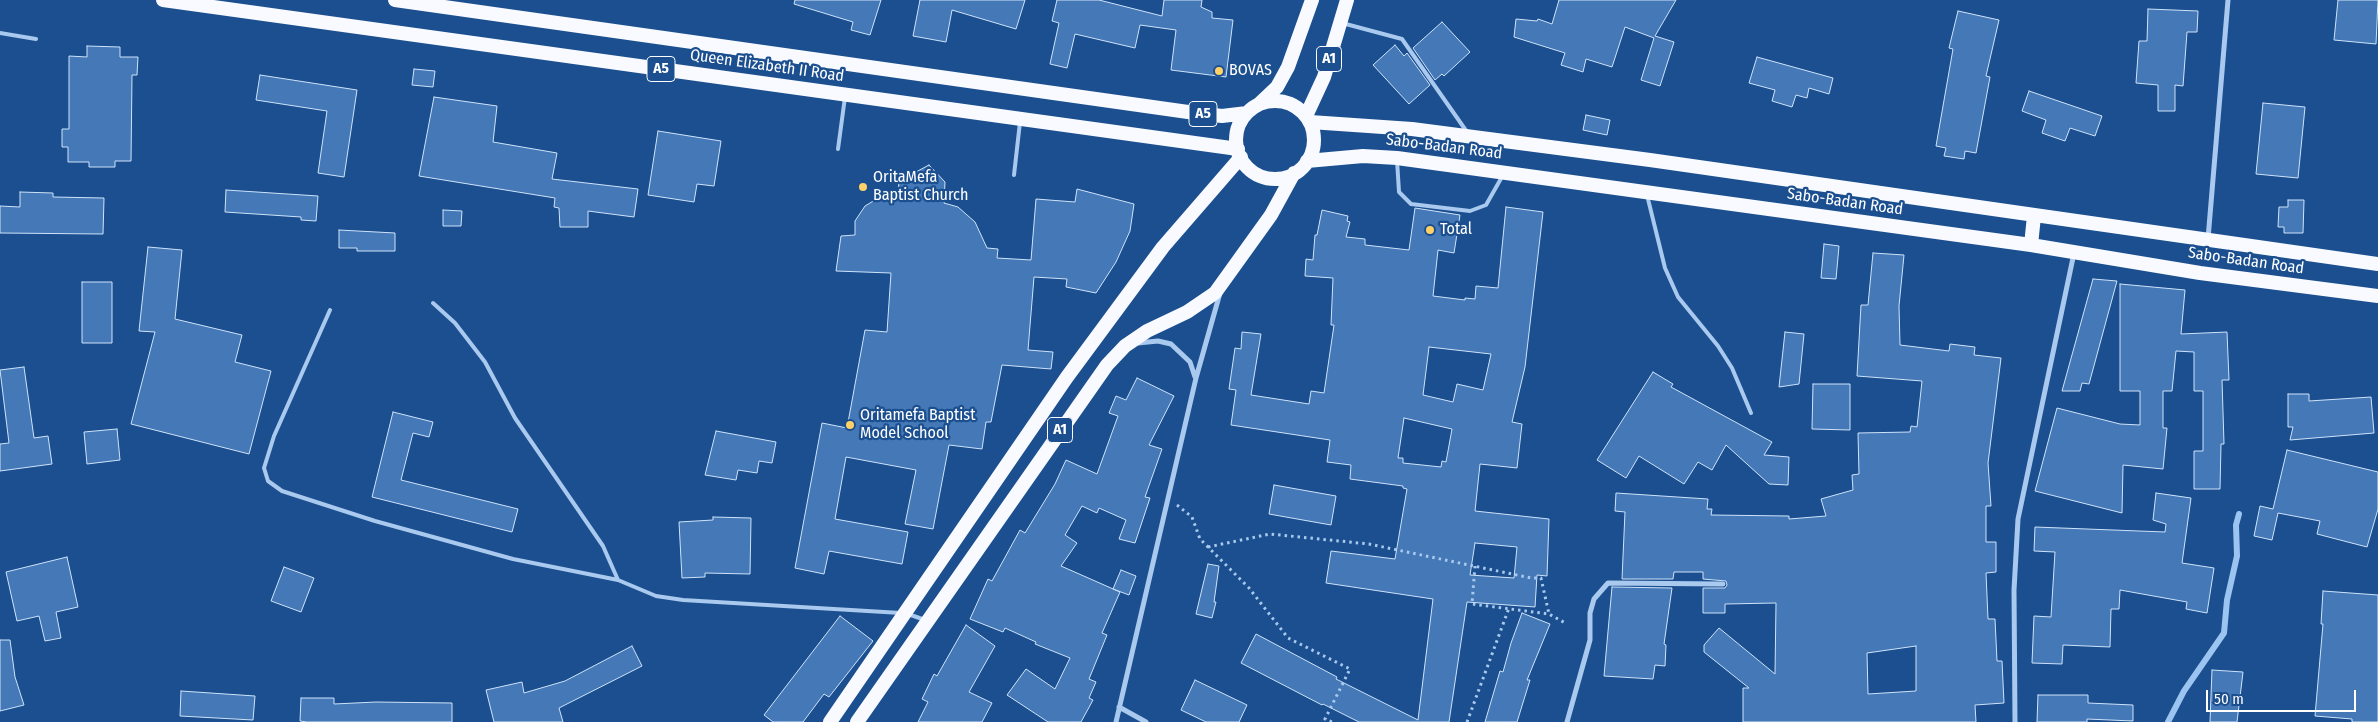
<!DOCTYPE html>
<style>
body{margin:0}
#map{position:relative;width:2378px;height:722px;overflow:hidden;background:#1b4f8f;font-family:"Fira Sans Condensed",sans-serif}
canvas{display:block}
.scale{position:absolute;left:2206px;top:690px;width:150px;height:22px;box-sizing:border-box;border:2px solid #fff;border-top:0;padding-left:6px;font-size:15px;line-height:18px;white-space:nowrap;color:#fff;-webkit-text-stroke:4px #1b4f8f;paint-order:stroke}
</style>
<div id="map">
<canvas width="2378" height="722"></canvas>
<div class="scale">50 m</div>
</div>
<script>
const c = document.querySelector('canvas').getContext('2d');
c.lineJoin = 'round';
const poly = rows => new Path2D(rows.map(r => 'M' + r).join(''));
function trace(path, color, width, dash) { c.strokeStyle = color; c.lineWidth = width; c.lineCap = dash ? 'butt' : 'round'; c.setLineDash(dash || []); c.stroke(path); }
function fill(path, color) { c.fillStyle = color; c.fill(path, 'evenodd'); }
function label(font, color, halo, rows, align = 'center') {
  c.font = font + ' "Fira Sans Condensed",sans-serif'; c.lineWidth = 4.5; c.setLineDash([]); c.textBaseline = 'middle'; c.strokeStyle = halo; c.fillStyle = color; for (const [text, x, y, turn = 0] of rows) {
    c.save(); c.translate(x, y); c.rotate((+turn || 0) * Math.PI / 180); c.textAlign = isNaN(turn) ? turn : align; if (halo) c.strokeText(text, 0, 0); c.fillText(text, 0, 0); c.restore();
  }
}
trace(poly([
 [2168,722,2184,691,2224,633,2227,600,2237,556,2236,525,2239,514]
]), '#9cc4f0', 6);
const building = poly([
 [795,0,881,0,870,35,851,30,853,22,794,4,795,0],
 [920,0,1025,0,1016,29,952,10,946,42,913,36,920,0],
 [1057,0,1099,0,1162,16,1164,0,1202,0,1201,7,1212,12,1212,18,1233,20,1226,77,1171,70,1176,30,1140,25,1135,48,1075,34,1067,68,1050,64,1059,23,1052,21,1057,0],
 [1559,0,1676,0,1655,36,1674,42,1660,86,1641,80,1654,38,1625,27,1612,67,1586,59,1583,72,1561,65,1565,53,1514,37,1516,19,1537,21,1538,19,1552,24,1559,0],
 [2338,0,2378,0,2376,44,2334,40,2338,0],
 [2148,9,2198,11,2197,32,2187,32,2183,86,2175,85,2175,111,2158,111,2158,85,2136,83,2139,41,2147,41,2148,9],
 [1958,11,1999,20,1986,76,1990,77,1976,153,1965,151,1964,159,1944,156,1946,148,1936,146,1953,49,1949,48,1958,11],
 [1442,22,1470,52,1444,76,1442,74,1435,80,1413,48,1442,22],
 [1395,45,1404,56,1407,53,1430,85,1409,104,1373,65,1395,45],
 [87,46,120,47,120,57,138,57,137,75,132,75,131,161,115,161,115,167,89,167,89,162,68,162,68,147,62,147,62,129,69,129,69,56,87,57,87,46],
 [1757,57,1833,78,1829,94,1809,88,1807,98,1796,95,1792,107,1772,101,1775,90,1749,83,1757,57],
 [414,69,435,71,433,87,412,85,414,69],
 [260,75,357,90,344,177,318,173,327,111,256,100,260,75],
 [2029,91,2102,116,2095,136,2070,128,2065,141,2042,133,2046,120,2022,111,2029,91],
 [434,97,497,106,493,142,557,153,552,179,638,189,634,217,588,211,588,227,560,227,559,208,554,207,555,198,419,176,434,97],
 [2263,103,2305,107,2298,178,2256,174,2263,103],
 [1586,115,1610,120,1607,135,1583,130,1586,115],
 [658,131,721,141,714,186,697,184,694,202,648,195,658,131],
 [929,165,945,182,944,203,958,207,975,222,987,248,998,249,997,258,1031,260,1036,199,1075,202,1077,189,1134,204,1130,231,1116,262,1096,293,1066,287,1067,279,1034,277,1028,350,1053,352,1051,369,1002,365,991,422,986,422,982,449,949,445,933,529,905,524,916,470,846,457,835,519,908,532,902,564,829,551,824,574,795,568,822,423,847,428,865,330,887,332,891,273,836,271,841,236,855,235,855,221,865,206,880,197,898,196,899,181,929,165],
 [226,190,318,196,316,221,301,220,301,217,225,212,226,190],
 [20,192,53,193,53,197,104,198,103,234,0,233,0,206,20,207,20,192],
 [2288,200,2304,200,2303,233,2284,233,2284,227,2278,227,2279,207,2288,207,2288,200],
 [1506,207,1543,212,1525,367,1512,422,1522,424,1517,468,1480,464,1475,511,1549,519,1547,576,1537,575,1535,607,1467,602,1449,722,1359,722,1323,704,1322,705,1241,663,1256,634,1337,677,1336,679,1418,720,1433,599,1326,583,1331,551,1395,559,1407,489,1403,488,1403,486,1350,479,1351,465,1327,462,1330,440,1231,425,1236,390,1229,389,1235,348,1241,349,1242,332,1261,334,1251,395,1309,404,1311,391,1324,393,1334,325,1331,325,1333,278,1305,276,1306,259,1313,260,1315,235,1317,235,1322,210,1348,216,1347,221,1350,222,1346,237,1365,239,1365,245,1409,250,1415,208,1460,215,1454,253,1438,250,1433,296,1465,300,1465,298,1475,299,1476,286,1498,288,1506,207],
 [1429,347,1491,354,1483,390,1457,384,1453,402,1423,395,1429,347],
 [1404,418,1452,429,1446,462,1442,461,1441,467,1403,463,1403,458,1398,458,1404,418],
 [1475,543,1517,547,1514,578,1470,575,1475,543],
 [443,210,462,211,461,226,443,226,443,210],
 [339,230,395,233,395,251,357,251,357,248,339,248,339,230],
 [1824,244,1839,246,1836,279,1821,278,1824,244],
 [148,247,182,250,175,319,242,335,235,362,271,371,249,454,131,424,155,332,139,331,148,247],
 [1873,253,1904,255,1899,306,1900,345,1949,351,1950,344,1975,347,1974,355,2001,358,1988,463,1991,506,1986,506,1986,542,1996,542,1996,572,1986,573,1988,619,1995,619,1997,661,2002,661,2004,703,1975,705,1976,722,1743,722,1743,688,1749,688,1704,652,1704,645,1719,628,1775,674,1776,603,1725,604,1725,613,1703,613,1703,588,1725,588,1727,585,1726,581,1703,579,1703,572,1674,572,1673,579,1622,579,1625,512,1615,511,1616,493,1708,499,1707,509,1712,509,1711,515,1789,516,1789,519,1826,516,1821,499,1853,490,1852,475,1859,474,1858,433,1910,432,1911,426,1917,427,1922,381,1857,376,1861,305,1868,305,1873,253],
 [1916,646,1916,691,1868,694,1867,653,1916,646],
 [2093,279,2117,281,2089,384,2082,383,2080,391,2062,391,2093,279],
 [82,282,112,282,112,343,82,343,82,282],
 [2120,284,2185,290,2181,334,2227,332,2229,380,2222,380,2224,444,2221,444,2220,489,2194,489,2194,451,2203,451,2203,391,2194,391,2194,352,2176,351,2172,391,2163,391,2163,428,2167,428,2163,469,2123,465,2122,513,2035,491,2057,408,2120,424,2140,425,2140,391,2120,391,2120,284],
 [1785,332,1804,334,1799,384,1779,387,1785,332],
 [24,367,34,438,48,436,52,464,0,471,0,444,9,443,0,370,24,367],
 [1653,372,1673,384,1671,387,1772,442,1764,455,1789,457,1788,485,1769,484,1726,445,1712,470,1698,462,1684,484,1639,456,1626,478,1597,460,1653,372],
 [1137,378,1174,396,1149,445,1162,449,1145,497,1150,498,1135,543,1119,539,1126,520,1099,508,1097,513,1082,506,1065,535,1077,543,1061,566,1120,592,1102,633,1107,635,1089,679,1096,682,1089,698,1093,700,1081,722,1048,722,1007,695,1026,669,1055,689,1070,658,1035,644,1036,642,1005,628,1003,632,970,619,988,579,992,581,1020,530,1025,533,1055,484,1066,460,1097,474,1118,416,1109,413,1116,396,1126,400,1137,378],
 [1813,384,1850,384,1850,430,1812,429,1813,384],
 [2288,394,2309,394,2309,401,2371,397,2374,433,2290,440,2293,427,2288,427,2288,394],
 [393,412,433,422,429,437,413,433,401,480,518,509,512,532,372,497,393,412],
 [117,429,120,460,87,464,84,432,117,429],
 [716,431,776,442,772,463,759,461,757,473,738,470,736,480,705,475,716,431],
 [2287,450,2378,472,2378,509,2367,547,2317,534,2320,521,2278,513,2272,540,2254,536,2260,506,2273,509,2287,450],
 [1274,485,1336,496,1331,525,1269,514,1274,485],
 [2156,493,2191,498,2182,563,2214,568,2207,613,2186,609,2187,602,2120,590,2119,609,2111,609,2110,647,2063,645,2062,664,2032,663,2034,616,2051,617,2055,552,2034,551,2035,527,2165,532,2166,524,2153,520,2156,493],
 [713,517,751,518,750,574,705,573,705,577,682,578,679,522,713,520,713,517],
 [67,557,78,607,56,612,61,638,45,641,39,616,17,621,6,572,67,557],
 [1208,564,1219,566,1214,602,1216,602,1212,618,1196,614,1208,564],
 [284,567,314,578,301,612,271,601,284,567],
 [1121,570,1136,576,1129,595,1113,589,1121,570],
 [1612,587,1672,588,1664,644,1666,645,1665,666,1655,665,1653,679,1604,676,1612,587],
 [2323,591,2378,595,2378,722,2352,722,2352,719,2315,716,2323,624,2321,624,2323,591],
 [1522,613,1550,624,1527,680,1530,680,1517,722,1485,722,1500,671,1503,672,1511,643,1522,613],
 [840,616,873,641,829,697,824,694,803,722,773,722,764,715,840,616],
 [966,625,995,646,969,692,992,703,982,722,918,722,928,702,922,699,934,674,937,676,966,625],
 [0,640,10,640,15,677,24,705,0,711,0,640],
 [632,646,642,666,559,708,563,722,494,722,486,690,522,682,524,693,565,681,632,646],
 [2212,670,2243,672,2237,722,2210,722,2212,670],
 [1195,680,1247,705,1239,722,1206,722,1181,710,1195,680],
 [181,691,255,696,253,720,180,716,181,691],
 [2038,695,2088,695,2088,703,2133,705,2133,721,2087,719,2087,722,2037,722,2038,695],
 [301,698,334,698,334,704,376,702,452,703,452,722,307,722,300,721,301,698]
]);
fill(building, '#4478b7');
trace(building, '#cfe3fa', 1);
trace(poly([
 [1177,505,1192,517,1200,539,1249,588,1288,638,1350,669,1325,719,1332,722],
 [1208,547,1270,534,1369,544,1531,578,1541,578,1549,614],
 [1475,566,1472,604,1549,614,1567,624],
 [1467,722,1509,608]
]), '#a9c9ee', 3, [2.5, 4]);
trace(poly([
 [1342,23,1402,39,1467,132],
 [0,33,36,39],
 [838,149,845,97],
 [1397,160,1399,192,1411,204,1470,211,1486,205,1503,175],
 [1014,175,1020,122],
 [1647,195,1665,268,1678,297,1718,346,1732,368,1751,413],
 [433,303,455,323,485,362,515,418,603,546,618,580],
 [330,310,274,436,264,468,268,481,282,491,375,521,513,559,618,580,656,596,683,600,901,613],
 [908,614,925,620]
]), '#a9c9ee', 4);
trace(poly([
 [2208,239,2228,0],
 [1138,343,1158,341,1171,344,1190,362,1195,377],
 [1119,707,1146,722],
 [1116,722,1196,378,1220,293],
 [1567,722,1590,640,1590,613,1594,599,1608,583,1723,584],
 [2015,722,2014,590,2018,519,2074,253]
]), '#a9c9ee', 5);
trace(poly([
 [163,0,1238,149],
 [395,0,1188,112,1222,116,1247,113],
 '1236 140a39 39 0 1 1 78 0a39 39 0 1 1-78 0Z',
 [1259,104,1277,87,1288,67,1312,0],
 [1306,116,1324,77,1347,0],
 [1310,122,1412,129,1650,160,2378,264],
 [1307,161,1363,156,1397,158,2031,245,2200,273,2378,296],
 [2031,245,2034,216],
 [830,722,1067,377,1163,247,1241,157],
 [857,722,1107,365,1125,346,1147,331,1187,312,1215,293,1271,215,1294,173]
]), '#f8faff', 14);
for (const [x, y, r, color] of [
 [1219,71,5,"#ffd166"],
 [863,187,5,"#ffd166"],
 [1430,230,5,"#ffd166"],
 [850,425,5,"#ffd166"]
]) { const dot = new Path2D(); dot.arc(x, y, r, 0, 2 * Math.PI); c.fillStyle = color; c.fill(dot); trace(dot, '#1b4f8f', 2); }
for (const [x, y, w] of [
 [1329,59,25],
 [661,69,28],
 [1203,114,28],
 [1060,430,25]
]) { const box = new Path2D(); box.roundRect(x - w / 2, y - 12.5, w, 25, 4); c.fillStyle = '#1b4f8f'; c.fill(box); trace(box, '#fff', 1); }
label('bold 15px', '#fff', null, [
 ["A1",1329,59],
 ["A5",661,69],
 ["A5",1203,114],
 ["A1",1060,430]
]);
label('16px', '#fff', '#1b4f8f', [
 ["Queen Elizabeth II Road",767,66,8],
 ["Sabo-Badan Road",1444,147,7],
 ["Sabo-Badan Road",1845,202,8],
 ["Sabo-Badan Road",2246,261,8]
]);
label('16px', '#fff', '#1b4f8f', [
 ["BOVAS",1229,71],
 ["OritaMefa",873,178],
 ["Baptist Church",873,196],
 ["Total",1440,230],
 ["Oritamefa Baptist",860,416],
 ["Model School",860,434]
], 'left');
</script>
